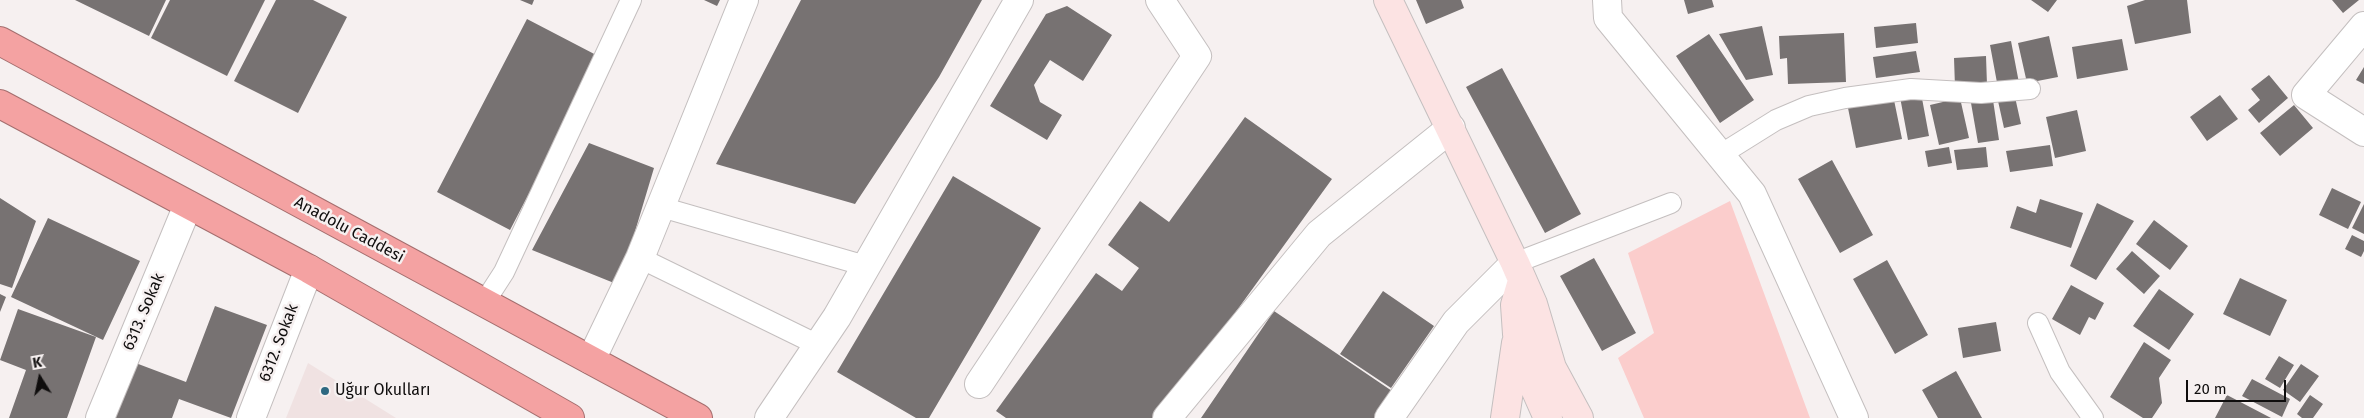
<!DOCTYPE html>
<meta charset="utf-8">
<style>
body{margin:0}
#map{position:relative;width:2364px;height:418px;overflow:hidden;background:#f6f0f0;font-family:"Fira Sans",sans-serif}
canvas{display:block}
.north{position:absolute;left:15px;top:353px;width:50px;height:50px;-webkit-text-stroke:4px #f6f0f0;paint-order:stroke;rotate:350deg;font-size:14px;font-weight:700;line-height:20px;text-align:center;color:#0f0d0d}
.north::after{content:'';display:block;margin:auto;width:18px;height:22px;background:#0f0d0d;clip-path:polygon(50% 0,100% 100%,50% 72%,0 100%)}
.scale{position:absolute;left:2186px;top:380px;width:100px;height:22px;box-sizing:border-box;border:2px solid #0f0d0d;border-top:0;padding-left:6px;font-size:15px;line-height:18px;white-space:nowrap;color:#0f0d0d;-webkit-text-stroke:4px #f6f0f0;paint-order:stroke}
</style>
<div id="map">
<canvas width="2364" height="418"></canvas>
<div class="north">K</div>
<div class="scale">20 m</div>
</div>
<script>
const c = document.querySelector('canvas').getContext('2d');
c.lineJoin = 'round';
function fill(path, color) { c.fillStyle = color; c.fill(path, 'evenodd'); }
const poly = rows => new Path2D(rows.map(r => 'M' + r).join(''));
function trace(path, color, width, dash) { c.strokeStyle = color; c.lineWidth = width; c.lineCap = dash ? 'butt' : 'round'; c.setLineDash(dash || []); c.stroke(path); }
function label(font, color, halo, rows, align = 'center') {
  c.font = font + ' "Fira Sans",sans-serif'; c.lineWidth = 5; c.setLineDash([]); c.textBaseline = 'middle'; c.strokeStyle = halo; c.fillStyle = color; for (const [text, x, y, turn = 0] of rows) {
    c.save(); c.translate(x, y); c.rotate((+turn || 0) * Math.PI / 180); c.textAlign = isNaN(turn) ? turn : align; if (halo) c.strokeText(text, 0, 0); c.fillText(text, 0, 0); c.restore();
  }
}
fill(poly([
 [308,363,396,418,286,418]
]), '#f0e2e2');
fill(poly([
 [1730,201,1810,418,1644,418,1618,358,1654,333,1628,253]
]), '#fbcdcc');
fill(poly([
 [75,0,166,0,149,36],
 [170,0,265,0,227,76,151,38],
 [276,0,313,0,347,17,298,113,234,81],
 [520,0,534,0,532,5],
 [704,0,720,0,717,6],
 [801,0,982,0,939,77,855,204,716,164],
 [1416,0,1461,0,1464,8,1426,24],
 [1684,0,1712,0,1714,7,1688,14],
 [2031,0,2057,0,2048,12],
 [2145,0,2187,0,2191,33,2135,44,2127,6],
 [2332,0,2359,0,2343,13],
 [1067,6,1112,35,1083,81,1050,60,1034,85,1040,102,1062,115,1047,140,990,106,1046,14],
 [527,19,600,57,510,230,437,192],
 [1916,23,1918,43,1876,48,1874,27],
 [1762,26,1773,75,1746,80,1719,34],
 [1844,33,1846,82,1788,84,1787,58,1780,59,1779,36],
 [1709,34,1754,100,1720,123,1676,56],
 [2049,36,2058,77,2027,83,2018,43],
 [2122,39,2128,70,2077,79,2072,47],
 [2011,41,2019,83,1998,88,1990,45],
 [1916,51,1920,72,1876,78,1873,57],
 [1986,56,1987,85,1955,87,1954,58],
 [2364,67,2364,84,2356,80],
 [1502,68,1581,214,1545,233,1466,87],
 [2269,75,2288,98,2259,123,2248,110,2260,100,2251,89],
 [1921,93,1929,136,1908,140,1900,97],
 [2220,95,2238,119,2207,141,2190,117],
 [2015,97,2021,124,2004,128,1998,101],
 [1960,98,1969,138,1939,145,1930,105],
 [1894,100,1902,139,1856,148,1848,108],
 [1993,100,1999,140,1978,143,1971,103],
 [2294,105,2313,128,2280,156,2260,133],
 [2077,110,2086,151,2055,158,2046,117],
 [1245,117,1332,179,1159,418,1006,418,996,411,1096,273,1122,291,1139,268,1108,245,1140,201,1169,222],
 [589,143,654,168,619,285,532,250],
 [2050,145,2053,166,2010,172,2006,151],
 [1949,147,1952,163,1928,167,1925,151],
 [1986,147,1988,167,1957,170,1954,150],
 [1832,160,1873,235,1840,253,1798,179],
 [953,176,1041,228,929,418,916,418,837,372],
 [2332,188,2361,202,2348,229,2319,215],
 [0,198,36,221,12,288,0,284],
 [2040,199,2083,213,2071,248,2010,228,2017,206,2036,213],
 [2097,203,2134,221,2096,280,2070,266],
 [2364,204,2364,234,2352,228],
 [48,218,140,261,103,340,11,297],
 [2154,220,2188,246,2170,270,2136,244],
 [2352,235,2364,241,2364,251,2361,257,2345,249],
 [2132,251,2160,276,2144,294,2116,269],
 [1594,258,1636,333,1602,351,1560,276],
 [1887,260,1928,335,1895,354,1853,279],
 [2240,278,2287,300,2270,336,2223,314],
 [2071,285,2104,303,2095,320,2089,317,2080,335,2052,319],
 [2159,289,2194,314,2169,350,2133,326],
 [1383,291,1434,326,1391,388,1340,354],
 [0,294,6,297,0,312],
 [215,306,267,325,231,418,179,399,172,418,111,418,133,362,186,382],
 [18,309,96,337,67,418,9,418,26,370,0,360],
 [1274,311,1392,391,1374,418,1201,418],
 [1996,322,2001,351,1963,358,1958,328],
 [2144,342,2171,360,2159,378,2162,403,2152,418,2143,418,2110,397],
 [2279,356,2294,365,2280,388,2265,379],
 [2301,364,2319,376,2300,402,2283,390],
 [1956,371,1982,418,1938,418,1922,390],
 [2252,379,2290,399,2282,417,2242,396],
 [2227,395,2271,418,2215,418],
 [2310,395,2323,404,2313,418,2302,418,2297,414]
]), '#777272');
const lane = poly([
 [1720,155,1776,120,1809,106,1845,98,1911,89,1981,93,2030,89],
 [661,207,866,266],
 [640,258,818,345],
 [1515,263,1671,203],
 [484,303,504,272,631,0],
 [2038,323,2060,372,2093,418]
]);
const street = poly([
 [1607,0,1608,18,1752,194,1854,418],
 [2364,26,2306,95,2364,132],
 [591,360,640,258,744,0],
 [979,384,1197,56,1160,0],
 [100,418,188,205],
 [251,418,309,269],
 [769,418,837,317,1019,0],
 [1167,418,1319,234,1451,128],
 [1389,418,1456,322,1515,263]
]);
const secondary = poly([
 [1388,0,1515,263,1533,304,1552,368,1579,418],
 [1522,281,1515,305,1517,334,1536,391,1548,418],
 [1505,418,1516,343]
]);
const highway = poly([
 [0,41,698,418],
 [0,104,309,269,570,418]
]);
trace(lane, '#c4bfbf', 22);
trace(street, '#c4bfbf', 30);
trace(secondary, '#c4bfbf', 30);
trace(highway, '#a46e6e', 30);
trace(lane, '#fff', 20);
trace(street, '#fff', 28);
trace(secondary, '#fce3e3', 28);
trace(highway, '#f4a2a2', 28);
for (const [x, y, r, color] of [
 [325,391,5,"#2e6881"]
]) { const dot = new Path2D(); dot.arc(x, y, r, 0, 2 * Math.PI); c.fillStyle = color; c.fill(dot); trace(dot, '#f6f0f0', 2); }
label('16px', '#0f0d0d', '#f6f0f0', [
 ["Anadolu Caddesi",349,230,28],
 ["6313. Sokak",144,312,-67],
 ["6312. Sokak",279,343,-69]
]);
label('16px', '#0f0d0d', '#f6f0f0', [
 ["Uğur Okulları",335,391]
], 'left');
</script>
